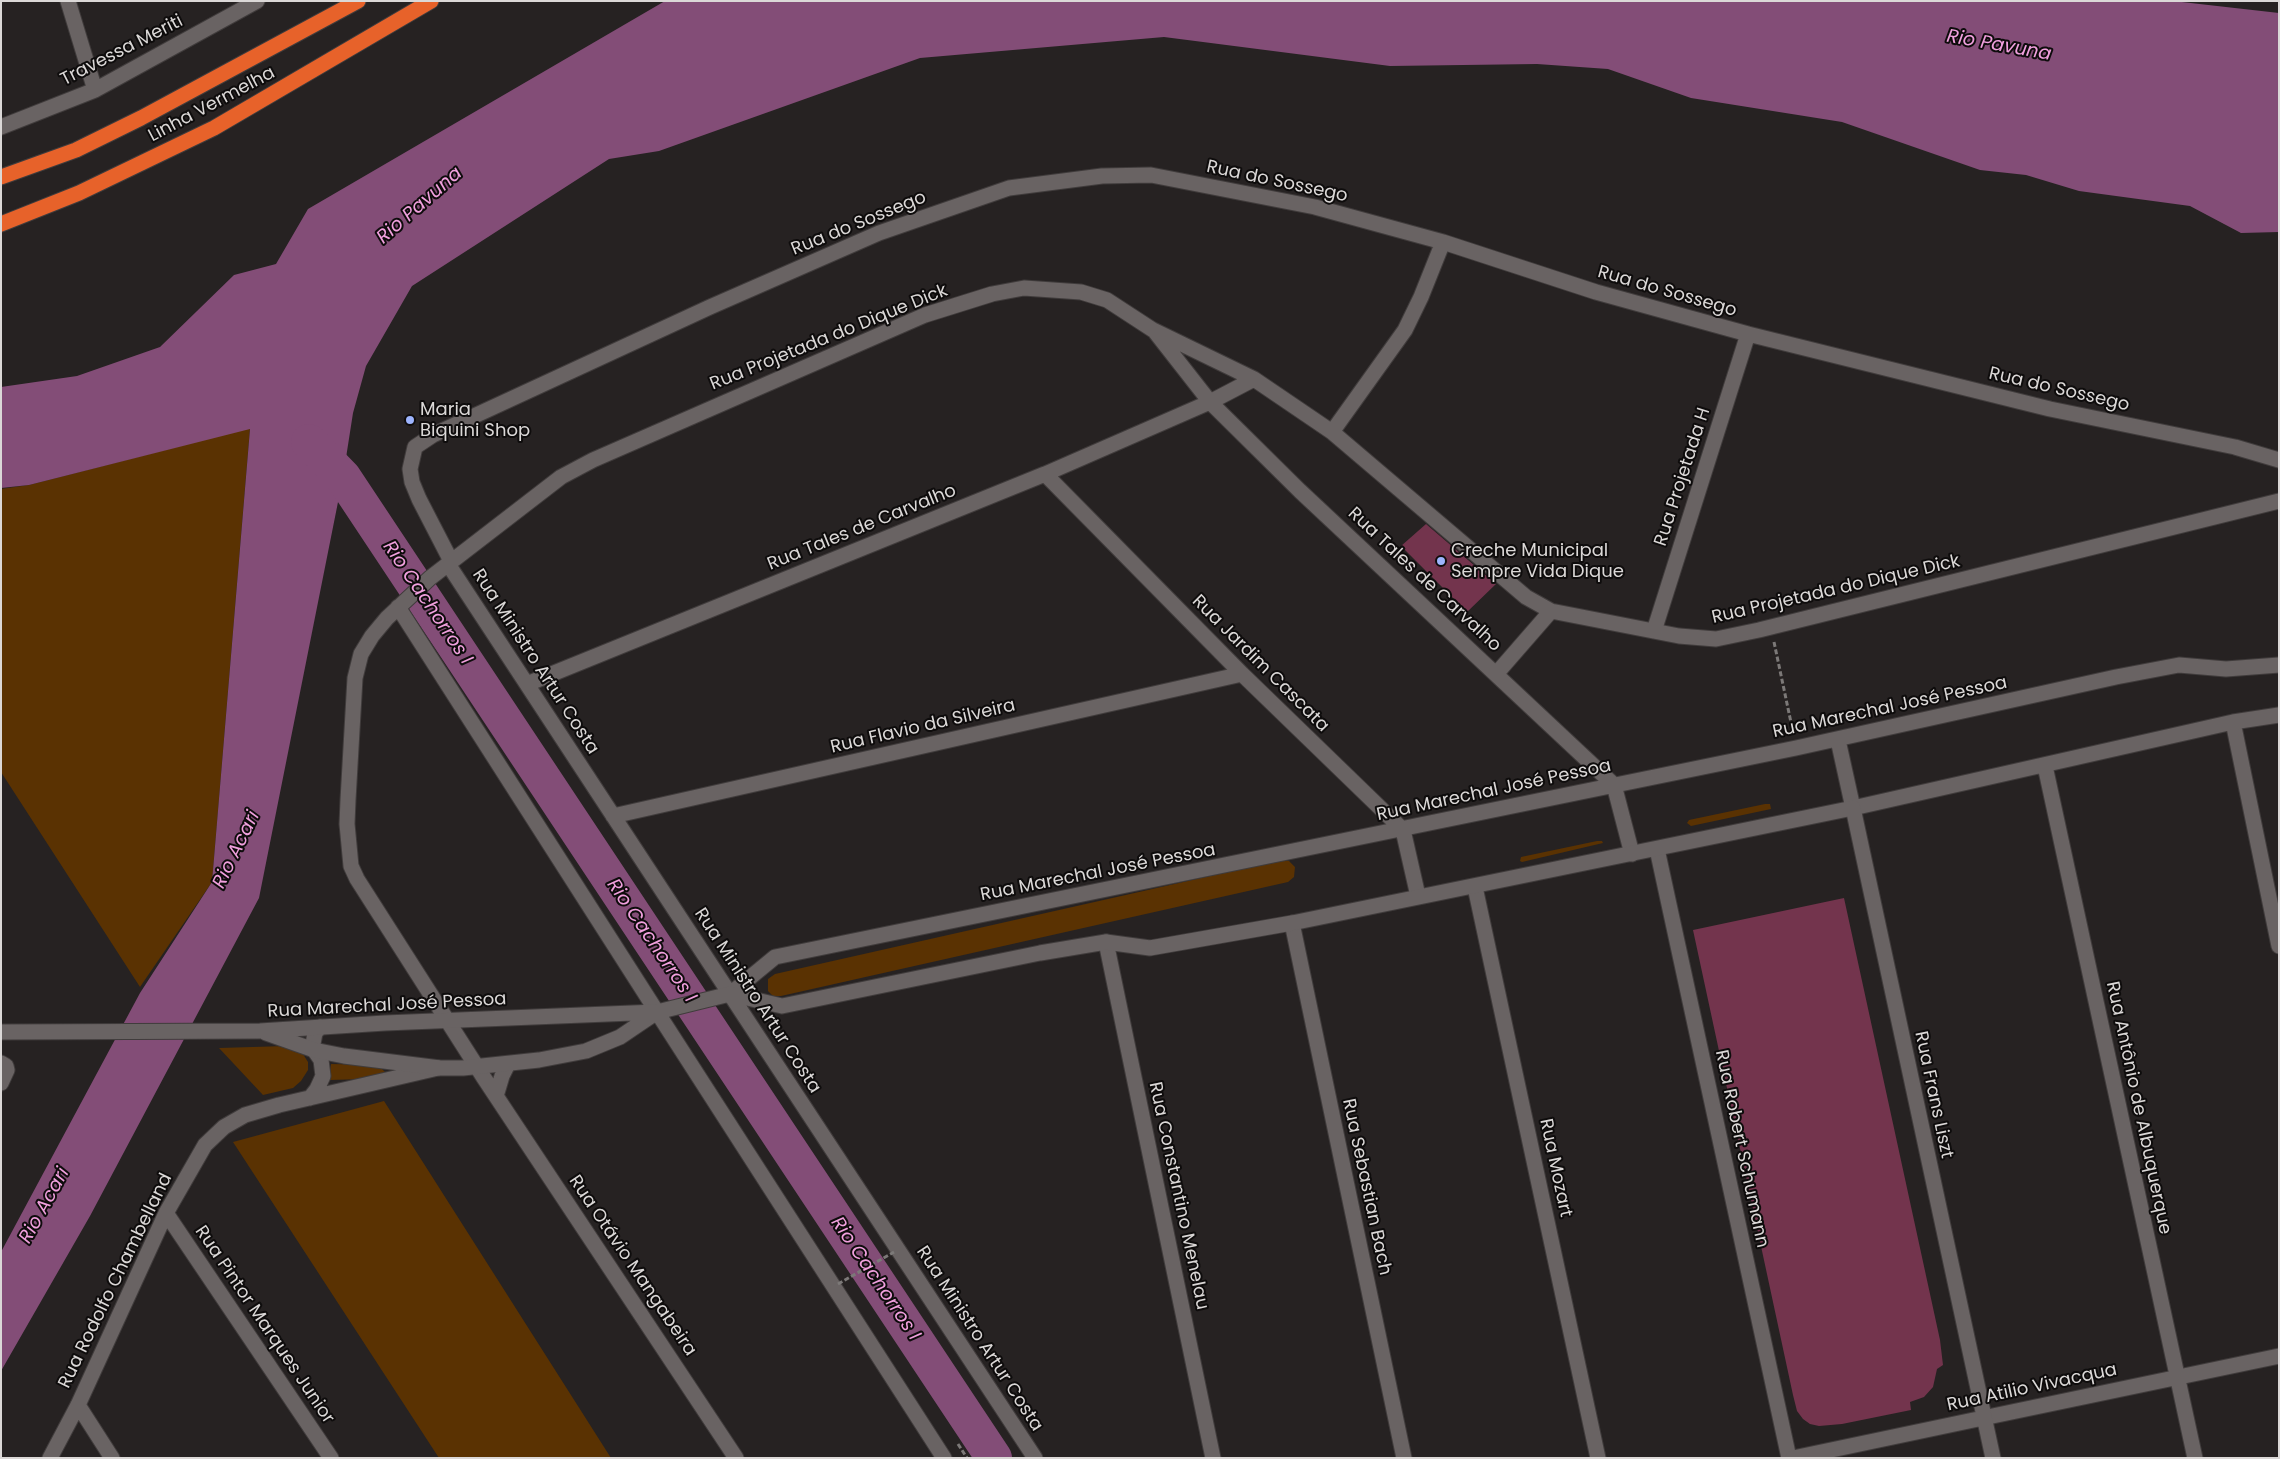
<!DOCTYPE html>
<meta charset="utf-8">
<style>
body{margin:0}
#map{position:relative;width:2280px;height:1459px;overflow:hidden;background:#262222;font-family:Poppins,sans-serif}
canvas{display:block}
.frame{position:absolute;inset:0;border:2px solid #dbd8d7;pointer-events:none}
</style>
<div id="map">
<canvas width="2280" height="1459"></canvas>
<div class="frame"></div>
</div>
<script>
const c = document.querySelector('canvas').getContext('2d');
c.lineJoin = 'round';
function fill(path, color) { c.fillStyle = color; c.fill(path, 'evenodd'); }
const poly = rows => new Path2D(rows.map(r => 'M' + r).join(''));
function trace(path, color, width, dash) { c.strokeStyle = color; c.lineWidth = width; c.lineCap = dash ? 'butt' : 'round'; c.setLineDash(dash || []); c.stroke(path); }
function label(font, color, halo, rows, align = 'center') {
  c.font = font + ' Poppins,sans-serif'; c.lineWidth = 4; c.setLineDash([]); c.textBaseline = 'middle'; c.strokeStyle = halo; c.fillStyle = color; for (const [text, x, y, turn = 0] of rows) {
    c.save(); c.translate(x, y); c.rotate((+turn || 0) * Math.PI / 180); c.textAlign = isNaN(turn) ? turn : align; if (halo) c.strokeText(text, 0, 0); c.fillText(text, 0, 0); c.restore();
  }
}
fill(poly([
 [250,428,212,882,140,987,1,772,1,489,29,485],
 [1765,804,1770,804,1771,809,1691,826,1687,823,1689,820],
 [1597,841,1602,841,1603,843,1522,862,1520,861,1521,857],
 [1281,860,1289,861,1295,867,1294,877,1288,882,781,996,773,996,768,991,768,979,775,974],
 [286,1046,301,1051,308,1062,308,1070,301,1081,293,1088,263,1095,219,1048],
 [331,1064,378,1065,385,1072,367,1079,329,1080],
 [384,1101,611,1458,439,1458,233,1142]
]), '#5a3202');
fill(poly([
 [665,1,2173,1,2279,13,2279,232,2241,233,2190,206,2079,191,2026,175,1980,170,1842,122,1691,98,1608,69,1537,64,1390,66,1164,37,920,58,659,151,609,159,412,286,366,366,353,413,343,477,259,898,90,1216,1,1371,1,1252,140,993,212,882,250,429,29,485,1,488,1,387,77,376,160,347,234,275,276,264,308,209]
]), '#834d77');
trace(poly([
 [309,442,343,477,994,1458]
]), '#834d77', 36);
fill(poly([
 [1426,524,1496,584,1467,612,1401,546],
 [1844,898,1940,1340,1943,1365,1937,1369,1933,1387,1924,1397,1910,1402,1911,1410,1842,1424,1819,1426,1810,1424,1803,1419,1797,1411,1793,1395,1693,930]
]), '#73344d');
const minor = poly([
 [68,1,95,90],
 [1,127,95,90,257,1],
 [1156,333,1210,402,1300,491,1614,785,1632,854],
 [1332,432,1405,330,1421,297,1443,242],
 [1045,474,1242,674,1403,830,1418,896],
 [451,561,419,499,412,482,410,469,415,447,433,435,710,307,879,233,1009,188,1102,176,1151,175,1315,207,1443,242,1596,292,1748,334,2050,409,2235,447,2279,460],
 [448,564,730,994,775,957,1796,748,2116,677,2179,665,2226,669,2279,665],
 [398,607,657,1012],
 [1654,631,1748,334],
 [1497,673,1551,611],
 [527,684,1045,474,1210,402,1254,379],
 [2233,722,2279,946],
 [1838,740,1853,808,2233,722,2279,715],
 [2045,766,2195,1458],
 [613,816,1242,674],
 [1657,849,1789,1458],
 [1475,887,1598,1458],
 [1292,923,1404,1458],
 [1106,942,1213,1458],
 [1,1063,6,1066,7,1070,1,1083],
 [496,1096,502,1076,508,1064],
 [310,1098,317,1089,323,1076,321,1060,314,1050,313,1044,315,1033,320,1027],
 [166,1213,331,1458],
 [78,1405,112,1458],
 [1983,1418,2279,1356],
 [50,1458,78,1405,166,1213,205,1145,224,1127,245,1115,279,1105,438,1068],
 [736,1458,484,1078,357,879,351,866,347,824,348,800,355,678,361,654,372,636,387,618,430,578,561,477,593,460,925,315,992,294,1024,288,1081,292,1107,300,1153,330,1254,379,1332,432,1526,597,1551,611,1679,636,1716,639,1759,630,2279,501]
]);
const tertiary = poly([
 [730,994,1035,1458],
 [657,1012,944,1458],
 [1,1032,260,1031,385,1023,657,1012,730,994,782,1006,1040,953,1106,942,1150,948,1292,923,1853,808,1993,1458],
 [266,1033,314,1050,344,1056,440,1068,463,1068,539,1060,586,1051,620,1037,657,1012],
 [1793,1458,1983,1418]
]);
const motorway = poly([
 [1,177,76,150,141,118,358,1],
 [1,224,79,193,214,128,431,1]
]);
trace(minor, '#403c3c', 17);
trace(tertiary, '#403c3c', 17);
trace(motorway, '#403c3c', 17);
trace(poly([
 [1774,642,1793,732],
 [958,1444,967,1458]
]), '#7c7978', 3, [5, 2.5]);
trace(minor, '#696363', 15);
trace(tertiary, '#696363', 15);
trace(motorway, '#e7622a', 15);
trace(poly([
 [838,1284,894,1252]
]), '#7c7978', 3, [5, 2.5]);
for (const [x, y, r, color] of [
 [410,420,5,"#9db4fd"],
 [1441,561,5,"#9db4fd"]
]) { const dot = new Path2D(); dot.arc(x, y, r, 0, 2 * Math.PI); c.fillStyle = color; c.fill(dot); trace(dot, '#0e0c0c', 2); }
label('18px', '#dbd8d7', '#0e0c0c', [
 ["Travessa Meriti",122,51,-27],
 ["Linha Vermelha",212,105,-28],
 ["Rua do Sossego",1277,182,12],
 ["Rua do Sossego",859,224,-22],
 ["Rua do Sossego",1667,292,16],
 ["Rua Projetada do Dique Dick",829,338,-22],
 ["Rua do Sossego",2059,390,13],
 ["Rua Projetada H",1683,477,-72],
 ["Rua Tales de Carvalho",862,528,-22],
 ["Rua Tales de Carvalho",1424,580,43],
 ["Rua Projetada do Dique Dick",1836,590,-13],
 ["Rua Ministro Artur Costa",535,662,57],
 ["Rua Jardim Cascata",1260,664,45],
 ["Rua Marechal José Pessoa",1890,708,-12],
 ["Rua Flavio da Silveira",923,727,-13],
 ["Rua Marechal José Pessoa",1494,791,-12],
 ["Rua Marechal José Pessoa",1098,873,-11],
 ["Rua Ministro Artur Costa",757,1001,57],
 ["Rua Marechal José Pessoa",387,1006,-3],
 ["Rua Frans Liszt",1933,1095,78],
 ["Rua Antônio de Albuquerque",2138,1108,78],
 ["Rua Robert Schumann",1741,1149,78],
 ["Rua Mozart",1555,1168,78],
 ["Rua Sebastian Bach",1366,1187,78],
 ["Rua Constantino Menelau",1178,1196,78],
 ["Rua Otávio Mangabeira",632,1266,56],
 ["Rua Rodolfo Chambelland",116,1281,-64],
 ["Rua Pintor Marques Junior",264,1325,56],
 ["Rua Ministro Artur Costa",979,1339,57],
 ["Rua Atilio Vivacqua",2032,1388,-12]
]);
label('18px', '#dbd8d7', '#0e0c0c', [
 ["Maria",420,410],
 ["Biquini Shop",420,431],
 ["Creche Municipal",1451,551],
 ["Sempre Vida Dique",1451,572]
], 'left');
label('italic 19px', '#f1a0de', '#0e0c0c', [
 ["Rio Pavuna",1999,46,10],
 ["Rio Pavuna",420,206,-41],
 ["Rio Cachorros I",427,603,56],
 ["Rio Acari",237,850,-64],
 ["Rio Cachorros I",651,941,56],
 ["Rio Acari",45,1206,-61],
 ["Rio Cachorros I",875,1279,56]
]);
</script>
